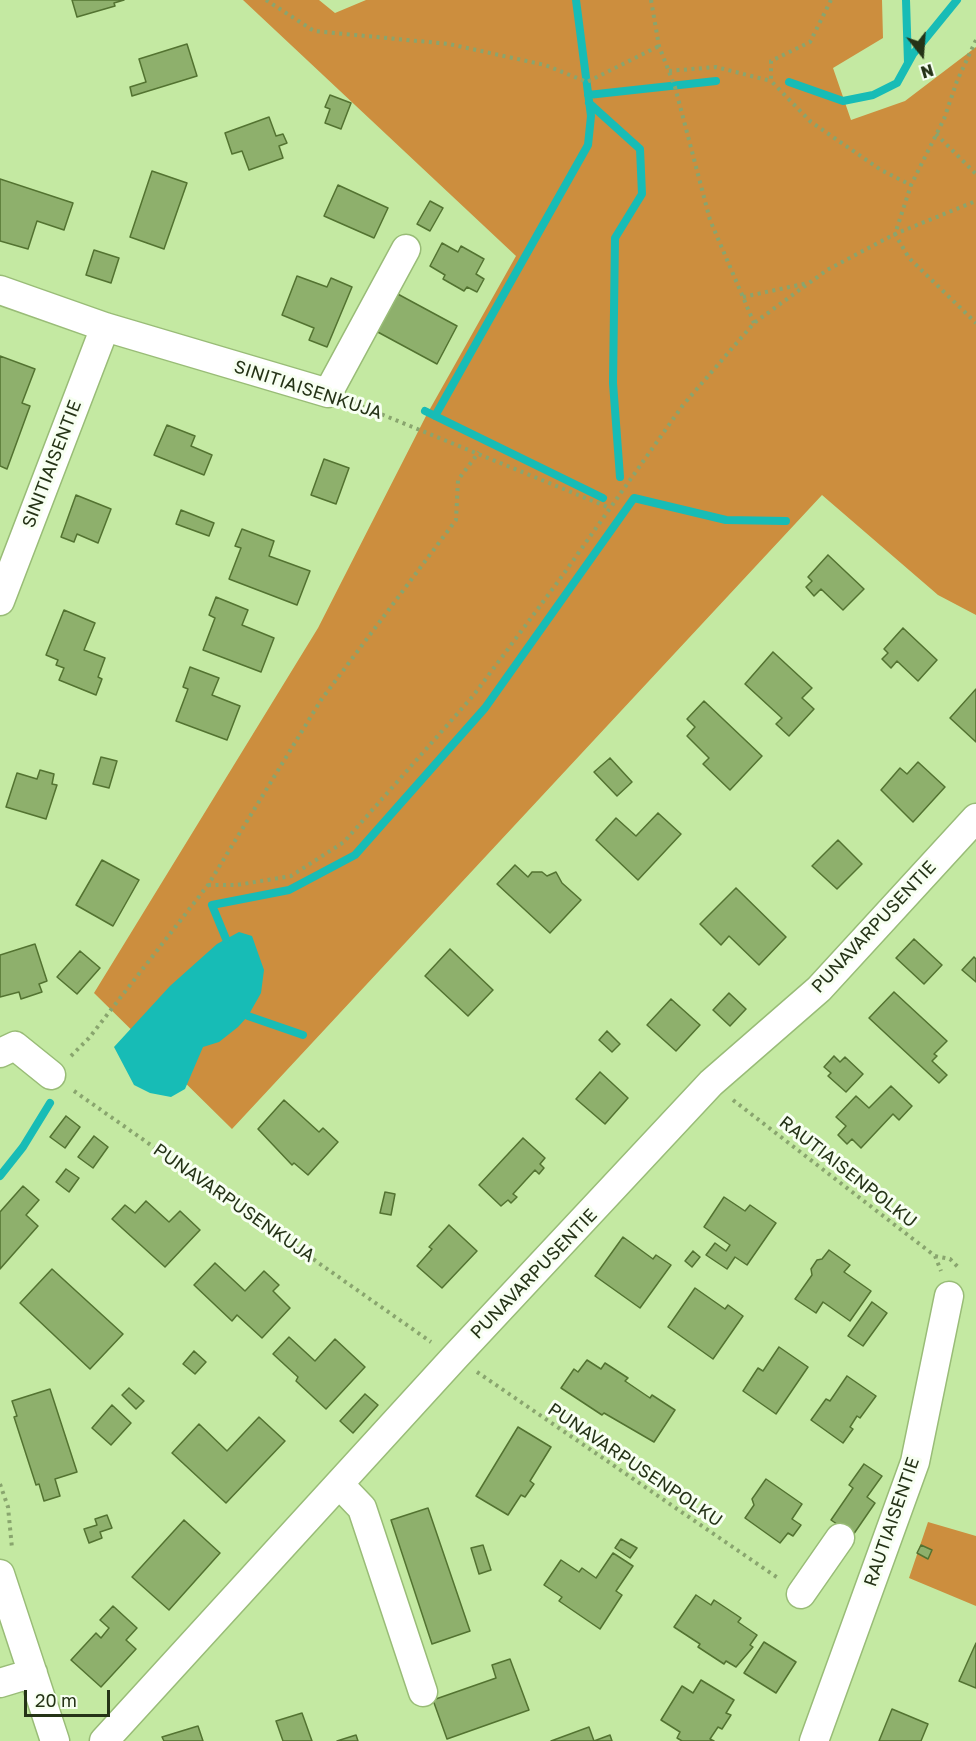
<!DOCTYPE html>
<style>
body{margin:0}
#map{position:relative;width:976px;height:1741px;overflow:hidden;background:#c4e9a2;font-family:"Golos Text",sans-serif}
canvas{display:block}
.north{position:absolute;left:892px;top:24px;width:60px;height:60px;-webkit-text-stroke:4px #f7fff1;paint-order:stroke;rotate:163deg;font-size:16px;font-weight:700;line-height:24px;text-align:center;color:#253317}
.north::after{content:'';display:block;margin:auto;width:21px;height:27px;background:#253317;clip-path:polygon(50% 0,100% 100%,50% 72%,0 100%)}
.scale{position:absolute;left:24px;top:1690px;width:86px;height:27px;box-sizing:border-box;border:3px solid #253317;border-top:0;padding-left:8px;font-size:18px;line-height:21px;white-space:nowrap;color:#253317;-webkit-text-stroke:4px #f7fff1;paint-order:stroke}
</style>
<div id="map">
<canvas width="976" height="1741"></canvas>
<div class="north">N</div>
<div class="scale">20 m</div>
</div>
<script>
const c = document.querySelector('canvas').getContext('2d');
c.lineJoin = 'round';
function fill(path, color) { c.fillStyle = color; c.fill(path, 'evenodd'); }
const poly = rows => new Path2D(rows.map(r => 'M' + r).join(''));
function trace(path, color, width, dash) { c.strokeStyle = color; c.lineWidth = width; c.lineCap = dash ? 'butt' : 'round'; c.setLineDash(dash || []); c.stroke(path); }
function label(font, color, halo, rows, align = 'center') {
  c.font = font + ' "Golos Text",sans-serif'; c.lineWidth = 6; c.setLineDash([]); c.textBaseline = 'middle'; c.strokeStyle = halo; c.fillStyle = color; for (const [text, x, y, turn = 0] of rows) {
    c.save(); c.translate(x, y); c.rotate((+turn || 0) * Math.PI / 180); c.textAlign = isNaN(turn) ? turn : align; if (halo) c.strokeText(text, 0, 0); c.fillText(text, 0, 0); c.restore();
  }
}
fill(poly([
 [243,0,319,0,335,13,366,0,882,0,883,38,833,68,851,120,905,101,976,47,976,615,938,595,822,495,232,1129,94,993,318,628,426,416,516,256],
 [928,1522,976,1536,976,1606,909,1578]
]), '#cc8e3e');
fill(poly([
 [239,932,252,936,264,970,261,993,248,1016,238,1027,219,1042,203,1047,185,1089,171,1097,150,1093,134,1085,114,1047,170,986,217,944]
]), '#17bcb6');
trace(poly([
 [906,0,908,63],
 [789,82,843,101,873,95,897,83,913,54,957,0],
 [588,95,716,81],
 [589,103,640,149,642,194,615,238,613,383,620,477],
 [425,411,603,498],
 [435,416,588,145,591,116,576,0],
 [226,939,212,905,289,890,355,855,485,708,634,498,726,520,786,521],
 [248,1016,303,1035],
 [0,1176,23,1147,50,1103]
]), '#17bcb6', 8);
const building = poly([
 [72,0,124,0,114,3,115,6,77,17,72,0],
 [187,44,197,76,132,96,130,87,146,82,139,59,187,44],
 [330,95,351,103,341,129,325,123,330,109,325,107,330,95],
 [269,117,276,136,283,134,287,143,279,146,283,158,249,170,242,151,232,154,225,133,269,117],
 [152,171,187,183,164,249,130,237,152,171],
 [0,179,73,203,64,230,37,221,28,249,0,241,0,179],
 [338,185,388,208,374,238,324,216,338,185],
 [430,201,443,208,430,231,417,224,430,201],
 [442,243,458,252,461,246,484,259,476,274,484,279,477,292,467,287,464,291,443,279,445,275,430,266,442,243],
 [94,250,119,258,111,283,86,275,94,250],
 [297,276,327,287,331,278,352,287,327,347,309,340,314,328,282,315,297,276],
 [394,292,457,326,437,364,374,330,394,292],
 [0,356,35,369,22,403,30,406,7,469,0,466,0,356],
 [167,425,195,436,191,446,212,455,204,475,154,455,167,425],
 [324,459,349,468,336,504,311,495,324,459],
 [76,495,111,509,98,543,77,534,74,542,61,537,76,495],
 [181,510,214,523,209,536,176,524,181,510],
 [242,529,274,541,269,556,310,571,297,605,229,579,241,548,235,546,242,529],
 [828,555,864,589,843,610,821,589,814,596,806,587,812,581,808,577,828,555],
 [216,597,248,610,242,625,274,638,261,672,203,650,215,618,209,615,216,597],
 [64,610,95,623,84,650,105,658,98,677,102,679,96,695,59,680,64,668,56,665,58,660,46,655,64,610],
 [903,628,937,660,918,681,897,661,891,668,882,659,888,653,884,649,903,628],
 [773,652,812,688,802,698,814,709,789,736,776,724,782,718,745,684,773,652],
 [190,667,219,678,212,695,240,706,227,740,176,721,188,689,183,687,190,667],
 [976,689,976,742,950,718,976,689],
 [704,701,762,756,730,790,703,764,709,758,687,736,695,727,687,719,704,701],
 [101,757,117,761,109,788,93,784,101,757],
 [610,758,632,782,617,796,594,772,610,758],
 [918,762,945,787,913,822,881,790,900,768,907,774,918,762],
 [40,770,54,774,52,784,57,785,46,819,6,807,17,773,37,779,40,770],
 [658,813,681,834,638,880,596,840,616,818,636,836,658,813],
 [838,840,862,864,837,889,812,866,838,840],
 [102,860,139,880,113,926,76,905,102,860],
 [515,865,528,877,532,872,542,872,547,876,556,872,562,883,581,900,550,933,497,884,515,865],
 [736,888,786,937,759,965,729,936,721,945,700,924,736,888],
 [914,939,942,965,924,984,896,958,914,939],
 [35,944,47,981,39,984,42,992,21,999,19,992,0,997,0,955,35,944],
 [450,949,493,990,468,1016,425,976,450,949],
 [80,951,100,968,77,994,57,977,80,951],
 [974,957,976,959,976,982,962,970,974,957],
 [894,992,947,1041,934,1054,937,1056,932,1061,947,1075,939,1083,869,1018,894,992],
 [729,993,746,1009,730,1026,713,1010,729,993],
 [671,999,700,1025,676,1051,647,1025,671,999],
 [607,1031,620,1044,612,1052,599,1040,607,1031],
 [834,1056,840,1062,845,1057,863,1074,846,1092,828,1076,831,1073,824,1067,834,1056],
 [600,1072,628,1098,605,1124,576,1099,600,1072],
 [891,1086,912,1106,899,1120,893,1114,861,1148,852,1139,847,1144,838,1135,846,1126,836,1117,856,1096,869,1108,891,1086],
 [284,1100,319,1132,323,1128,338,1142,308,1175,294,1163,292,1165,258,1129,284,1100],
 [66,1116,80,1127,65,1148,50,1137,66,1116],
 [94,1136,108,1147,93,1168,78,1157,94,1136],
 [523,1138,545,1158,540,1164,544,1168,539,1174,535,1170,513,1194,517,1197,511,1203,508,1200,501,1206,479,1185,523,1138],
 [66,1169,79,1178,69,1192,56,1182,66,1169],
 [23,1186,39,1200,26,1215,38,1226,0,1269,0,1212,23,1186],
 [385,1192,395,1194,391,1215,380,1213,385,1192],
 [724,1197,745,1211,750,1205,776,1223,747,1265,735,1257,727,1269,706,1255,715,1243,726,1251,730,1245,704,1227,724,1197],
 [146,1201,169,1222,180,1211,200,1230,165,1267,112,1219,125,1205,135,1213,146,1201],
 [449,1225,477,1251,442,1288,417,1266,432,1249,429,1247,449,1225],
 [623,1237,653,1259,656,1255,671,1265,640,1308,595,1276,623,1237],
 [829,1250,850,1265,844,1272,871,1291,850,1321,823,1302,816,1313,795,1299,812,1275,811,1269,817,1260,822,1259,829,1250],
 [693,1251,700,1257,692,1267,685,1261,693,1251],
 [215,1263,245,1291,264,1271,279,1285,273,1291,290,1308,262,1338,237,1315,232,1321,194,1285,215,1263],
 [52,1269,123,1334,90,1369,20,1303,52,1269],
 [695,1288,725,1309,728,1305,743,1316,713,1359,668,1327,695,1288],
 [872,1302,887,1313,863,1346,848,1336,872,1302],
 [289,1337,315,1361,335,1339,365,1367,326,1409,296,1381,298,1377,273,1354,289,1337],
 [779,1347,808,1367,776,1414,743,1391,758,1368,763,1371,779,1347],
 [194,1351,206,1362,195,1374,183,1364,194,1351],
 [587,1360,601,1369,605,1363,628,1378,625,1381,650,1398,652,1395,675,1410,654,1442,604,1413,602,1415,561,1388,574,1369,578,1372,587,1360],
 [847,1376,876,1396,860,1418,857,1416,850,1427,853,1429,843,1443,811,1420,826,1399,830,1401,847,1376],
 [129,1388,144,1401,136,1409,122,1395,129,1388],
 [50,1389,77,1472,55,1479,60,1496,44,1501,39,1484,36,1485,14,1417,17,1416,12,1401,50,1389],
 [365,1394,378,1405,353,1433,340,1421,365,1394],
 [112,1405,131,1423,111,1445,92,1428,112,1405],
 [259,1417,285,1441,226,1503,172,1453,199,1424,227,1451,259,1417],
 [518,1427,551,1447,530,1481,534,1484,525,1497,521,1495,508,1515,476,1496,518,1427],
 [864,1464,882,1476,867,1497,875,1503,853,1535,831,1520,853,1488,849,1485,864,1464],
 [766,1479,802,1504,792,1519,801,1525,793,1536,788,1533,780,1543,745,1518,754,1505,752,1499,766,1479],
 [428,1508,470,1631,432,1644,391,1520,428,1508],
 [107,1515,112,1528,100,1532,102,1538,89,1543,84,1529,97,1525,95,1519,107,1515],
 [184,1520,220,1553,169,1610,132,1577,184,1520],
 [621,1539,637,1548,630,1558,615,1548,621,1539],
 [483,1545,491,1570,479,1574,471,1548,483,1545],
 [921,1545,932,1550,928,1559,917,1553,921,1545],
 [613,1553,633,1566,616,1591,622,1595,600,1629,559,1601,562,1597,544,1585,561,1560,579,1572,582,1568,596,1578,613,1553],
 [696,1595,711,1605,714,1600,741,1618,738,1622,757,1635,750,1645,753,1647,736,1667,726,1661,724,1664,698,1647,700,1644,674,1627,696,1595],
 [113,1606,137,1628,126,1640,136,1649,101,1687,71,1660,96,1633,101,1638,109,1628,100,1620,113,1606],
 [764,1642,796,1662,776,1693,744,1673,764,1642],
 [976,1643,976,1688,959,1681,976,1643],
 [510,1659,529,1710,447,1739,433,1700,496,1678,492,1665,510,1659],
 [701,1680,734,1700,726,1713,731,1715,722,1729,718,1727,710,1739,714,1741,682,1741,677,1738,680,1732,661,1720,682,1686,693,1693,701,1680],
 [892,1709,928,1724,921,1741,879,1741,892,1709],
 [302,1713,312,1741,283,1741,276,1721,302,1713],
 [198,1726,203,1741,164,1741,162,1737,198,1726],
 [589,1727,594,1741,551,1741,589,1727],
 [356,1735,358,1741,337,1741,356,1735],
 [610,1735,612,1741,594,1741,610,1735]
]);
fill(building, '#8eb06c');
trace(building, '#537331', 1.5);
const minor = poly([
 [0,290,105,327,328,393,406,249],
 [0,601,105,327],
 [0,1053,15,1046,51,1075],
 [339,1484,362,1508,423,1692],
 [0,1574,55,1741],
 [801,1594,840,1538],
 [0,1683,33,1673],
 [104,1741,454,1358,711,1083,819,989,976,818],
 [814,1741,915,1462,949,1296]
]);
trace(minor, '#99bc77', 31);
trace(poly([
 [266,0,314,31,449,44,545,65,587,82,659,46],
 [651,0,659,46,675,87,710,220,754,323],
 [831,0,810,42,771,61,771,81,811,122,881,170,911,185],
 [976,40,957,81,944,119,911,185,895,234,909,258,976,323],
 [669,71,716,67,771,81],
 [936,134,976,174],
 [743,297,808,283],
 [354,403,610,508],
 [208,885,237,885,291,876,344,842,473,696,560,579,683,405,754,323,827,270,895,234,976,201],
 [71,1056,89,1038,208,885,321,700,456,520,458,480,479,452],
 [74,1091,431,1342],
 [733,1100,935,1256,941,1271],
 [935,1256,950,1259,960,1269],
 [477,1372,778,1578],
 [0,1484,8,1507,12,1548]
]), '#89a56e', 4, [3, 4.5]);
trace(minor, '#fff', 28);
label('18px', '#253317', '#f7fff1', [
 ["SINITIAISENKUJA",308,390,18],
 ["SINITIAISENTIE",52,464,-69],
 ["PUNAVARPUSENTIE",874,927,-47],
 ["RAUTIAISENPOLKU",848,1172,38],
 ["PUNAVARPUSENKUJA",234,1203,35],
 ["PUNAVARPUSENTIE",534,1274,-46],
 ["PUNAVARPUSENPOLKU",635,1465,34],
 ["RAUTIAISENTIE",892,1522,-71]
]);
</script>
